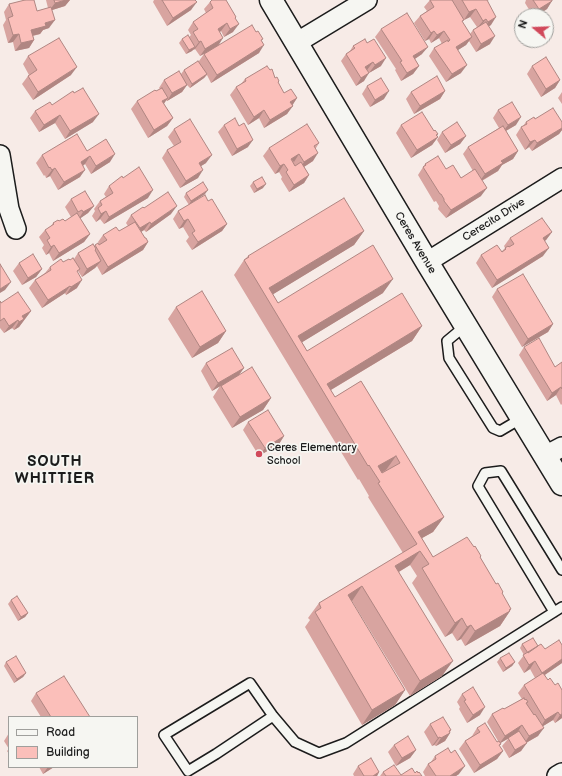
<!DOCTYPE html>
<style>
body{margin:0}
#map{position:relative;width:562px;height:776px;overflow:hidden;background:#f7ebe7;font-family:"Balsamiq Sans",sans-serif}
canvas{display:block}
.legend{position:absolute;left:8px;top:716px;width:130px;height:52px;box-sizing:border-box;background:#f6f6f2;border:1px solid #9f9f9c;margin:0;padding:5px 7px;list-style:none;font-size:12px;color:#1c1c1c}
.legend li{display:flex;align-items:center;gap:8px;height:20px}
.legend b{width:20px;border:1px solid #9f9f9c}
.north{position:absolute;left:514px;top:8px;width:40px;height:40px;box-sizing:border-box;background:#f6f6f2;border:1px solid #9f9f9c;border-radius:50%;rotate:289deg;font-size:11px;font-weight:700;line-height:16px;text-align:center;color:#1c1c1c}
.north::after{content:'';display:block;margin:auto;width:14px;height:18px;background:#d1495b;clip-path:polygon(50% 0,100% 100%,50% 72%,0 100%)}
</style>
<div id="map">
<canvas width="562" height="776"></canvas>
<ul class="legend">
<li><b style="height:5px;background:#f6f6f2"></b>Road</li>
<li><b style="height:11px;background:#fbbfba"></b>Building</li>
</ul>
<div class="north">N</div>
</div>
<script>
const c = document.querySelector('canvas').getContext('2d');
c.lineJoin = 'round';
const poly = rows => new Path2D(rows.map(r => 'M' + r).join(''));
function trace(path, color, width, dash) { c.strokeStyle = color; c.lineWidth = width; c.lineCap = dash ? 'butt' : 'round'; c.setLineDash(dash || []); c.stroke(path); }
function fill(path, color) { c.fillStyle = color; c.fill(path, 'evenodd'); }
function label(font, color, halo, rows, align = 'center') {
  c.font = font + ' "Balsamiq Sans",sans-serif'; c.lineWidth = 3.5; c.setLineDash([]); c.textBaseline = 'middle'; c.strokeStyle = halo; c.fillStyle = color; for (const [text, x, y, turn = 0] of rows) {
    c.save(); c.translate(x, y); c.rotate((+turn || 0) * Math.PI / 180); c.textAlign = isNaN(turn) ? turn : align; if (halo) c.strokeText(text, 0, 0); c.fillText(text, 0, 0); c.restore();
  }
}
const lane = poly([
 [465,326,447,341,449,358,493,428,500,431,522,418],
 [554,612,478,486,485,473,501,471,562,570],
 [273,716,216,754,188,771,164,735,250,683,273,716,295,742,319,753,346,743,562,607]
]);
const street = poly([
 [296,43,367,0],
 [0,155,9,209,16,229],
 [427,262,562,178],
 [545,456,562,447],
 [557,776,562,773]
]);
const secondary = poly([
 [271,0,427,262,562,484]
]);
trace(lane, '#1c1c1c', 12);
trace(street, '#1c1c1c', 22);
trace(secondary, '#1c1c1c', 25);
trace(lane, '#f6f6f2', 9);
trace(street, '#f6f6f2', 19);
trace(secondary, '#f6f6f2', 22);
fill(poly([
 [46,0,70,0,65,6,52,10,49,28,43,30,40,34,33,36,34,40,29,48,15,51,13,42,8,43,3,25,6,20,4,12,9,4,37,11,48,8],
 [154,0,195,0,191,10,167,26,153,2],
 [430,0,489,0,487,1,491,25,489,26,490,44,476,52,469,41,466,45,458,50,461,73,446,82,429,56,434,48,442,44,439,38,431,43,429,39,425,41,414,23,420,16,427,11,424,7],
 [470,17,477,27,473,30,470,34,462,22,464,20],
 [526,0,552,0,547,9,536,16,533,16,525,3],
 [210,2,235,19,233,32,224,37,221,31,220,32,218,45,262,41,259,53,211,83,207,75,204,78,190,88,187,85,182,92,167,101,166,100,164,104,173,118,167,126,148,138,131,109,137,101,160,89,159,88,164,80,181,74,184,70,199,61,204,54,200,56,195,49,193,50,192,51,186,54,179,43,182,39,189,37,191,35,188,30,193,22,206,13,204,9],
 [381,29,422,54,415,59,419,66,413,74,401,81,395,70,396,69,375,37],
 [353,46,381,66,369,73,367,70,364,81,356,86,341,61,346,54,350,51],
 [28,56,71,75,33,100,22,84,28,76,29,75,23,64],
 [532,66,560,80,555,88,541,97,527,74],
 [275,78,279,81,278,83,284,93,297,98,292,105,287,114,264,128,259,118,248,125,230,95,236,87,241,84,245,79],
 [367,86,384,99,370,107,362,94],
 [445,91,440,99,414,114,406,99,411,92],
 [562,92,562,104,558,98],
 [52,105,93,122,65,139,55,123,39,132,30,118,35,111],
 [498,110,516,125,506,131,518,151,513,159,502,165,498,171,482,181,481,196,446,218,438,209,439,206,436,201,434,202,418,175,425,164,446,169,461,178,473,171,463,154,468,147,499,128,493,118],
 [535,119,562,122,562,130,559,134,532,151,529,147,525,150,516,135,521,127,523,126,526,122],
 [224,125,248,147,232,156,218,132],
 [401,125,434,131,438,134,437,136,438,137,432,145,411,158,396,133],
 [174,129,206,163,201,166,198,178,180,188,162,158,167,150,174,146,168,137],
 [442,132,466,136,460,144,445,153,437,140],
 [319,143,316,148,313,161,304,167,309,175,304,183,289,192,281,179,282,177,279,172,275,174,263,156,269,148],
 [87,151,110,162,91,174,85,164,83,166,80,177,58,190,50,176,46,178,45,175,44,176,36,163,42,155],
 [123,178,148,198,104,224,100,219,96,222,92,216,95,211,94,209,100,201,106,197,104,194,109,186],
 [253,182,263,188,254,193,250,186],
 [186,193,205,194,191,203,208,201,227,224,222,231,192,250,186,241,189,237,183,227,179,229,173,219,178,211,189,205,184,197],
 [71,199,94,206,88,213,80,218,90,234,84,242,53,261,49,253,46,255,42,248,44,245,39,237,45,230,51,226,53,223,59,221,65,221,71,217,65,207],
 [144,208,171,214,146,232,144,230,141,232,145,238,148,242,143,250,102,275,97,266,95,268,82,277,78,271,77,272,77,288,66,295,65,293,42,308,29,288,35,280,45,273,50,267,74,259,78,253,94,246,95,245,99,245,98,242,103,235,119,231,128,226,126,223,131,215],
 [364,231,354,245,273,294,278,303,383,293,302,342,307,351,422,326,412,341,331,390,335,397,361,381,444,517,433,532,422,538,433,557,480,557,496,584,503,592,502,594,511,609,510,611,500,626,465,646,461,639,457,641,452,633,445,637,412,583,417,576,410,565,399,572,442,676,410,696,352,601,351,602,405,690,395,705,362,725,305,627,310,620,308,618,319,603,403,553,368,497,369,496,359,479,358,480,234,275,244,260,248,256],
 [552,232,546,240,545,241,543,256,492,288,476,263,481,255,502,251,505,248,504,246,510,238],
 [19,263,42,269,36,277,22,285,13,271],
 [497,289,553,324,548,332,522,347,492,297],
 [0,301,1,303,31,311,19,327,14,330,12,328,4,333,0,328],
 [176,307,226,331,218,343,192,358,168,319],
 [524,347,555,367,562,362,562,404,561,405,556,395,547,401,519,355],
 [206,363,244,368,239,375,271,398,263,410,232,428,213,397,220,386,212,391,201,371],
 [248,422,284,436,279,444,259,456,243,430],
 [11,600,28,613,25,617,18,621,8,604],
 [522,644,538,646,545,649,562,645,562,663,545,675,562,718,555,723,553,720,543,726,538,736,526,743,521,751,509,758,502,746,508,739,500,743,501,744,499,746,503,751,497,759,474,773,459,749,465,741,472,736,477,728,497,742,498,741,487,722,492,714,504,709,522,699,518,693,524,685,535,678,530,669,524,673,518,663,524,655,520,648],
 [500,658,515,662,512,666,503,672,497,662],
 [6,662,26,673,23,677,14,683,4,666],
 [36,693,90,717,41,717,31,701],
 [462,694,480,715,467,723,459,709,460,707,457,702],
 [430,724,451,730,450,732,450,733,445,741,436,746,434,745,432,746,424,732],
 [9,733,9,754,7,751,9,749,4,741],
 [394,745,416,750,410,758,396,766,388,752],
 [435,756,459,774,456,776,425,776,423,772,428,764,431,762],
 [358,766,379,772,377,776,354,776,353,774],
 [39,767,54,767,43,774],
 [383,772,401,775,415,773,418,773,422,776,380,776]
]), '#d8a4a0');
fill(poly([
 [66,0,70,0,65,6,49,11,55,3],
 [552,1,547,9,536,16,535,16,539,9],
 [197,2,191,10,167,26,173,18],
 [476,9,470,17,464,20,469,12],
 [496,17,491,25,483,30,488,22],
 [486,19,480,27,477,28,483,21],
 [55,20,49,28,43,30,40,34,26,37,31,30,45,23],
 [227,23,221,31,212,37,218,29],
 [239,24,233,32,224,37,230,29],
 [434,31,429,39,425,41,431,33],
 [444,31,439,38,431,43,437,35],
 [19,34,13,42,8,43,13,35],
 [495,36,490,44,476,52,481,44],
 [472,37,466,45,450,55,456,47],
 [223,38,218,46,200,56,205,49],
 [34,40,29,48,15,51,21,43],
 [201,41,195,49,193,50,199,42],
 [264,45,259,53,211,83,217,75],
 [195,47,192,51,186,54,189,50],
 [428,47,422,54,407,64,413,56],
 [386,58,381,66,369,73,375,65],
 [373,62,367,70,365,67],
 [467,65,461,73,446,82,452,74],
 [419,66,413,74,401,81,407,73],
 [77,67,71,75,33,100,38,92],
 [369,73,364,81,356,86,361,78],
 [207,74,204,78,190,88,192,84],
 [560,80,555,88,541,97,546,89],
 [187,85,182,92,167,101,172,93],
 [389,91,384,99,370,107,375,100],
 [445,91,440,99,414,114,420,106],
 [168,98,162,106,162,101],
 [297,98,292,106,290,102],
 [293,106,287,114,264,128,270,120],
 [264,110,259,118,248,125,254,117],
 [99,114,93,122,65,139,70,131],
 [60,115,55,123,39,132,44,125],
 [521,117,516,125,502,133,508,125],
 [173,118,167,126,148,138,154,130],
 [562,128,562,130,559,134,532,151,537,143],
 [438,134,435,139,438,137,432,145,411,158,417,150],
 [466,136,460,144,445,153,451,145],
 [253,140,248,147,232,156,237,149],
 [535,140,529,147,525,150,530,142],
 [518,151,513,159,502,165,498,171,479,182,485,174,501,161],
 [318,153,313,161,299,170,304,162],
 [115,154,110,162,91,174,96,166],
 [299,154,294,162,291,159],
 [212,155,206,163,193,171,199,163],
 [90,156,85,164,75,170,81,162],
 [284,164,279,172,275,174,280,166],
 [55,168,50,176,46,178,52,170],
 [85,170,80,177,58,190,64,182],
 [203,170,198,178,180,188,186,181],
 [309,175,304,183,289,192,294,185],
 [266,184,263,188,254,193,257,189],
 [487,188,481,196,446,218,451,210],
 [153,190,148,198,104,224,109,217],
 [208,190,205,194,189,205,191,201],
 [94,206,88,213,78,220,83,212],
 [177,206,171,214,146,232,151,224],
 [106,211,100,219,96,222,101,214],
 [188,219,183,227,179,229,184,221],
 [150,222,144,230,135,236,140,228],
 [227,224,222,231,192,250,198,242],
 [364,231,354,245,267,298,269,288],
 [552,232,546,240,537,246,543,238],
 [90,234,84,242,53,261,59,253],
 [148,242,143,250,102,275,108,267],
 [54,245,49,253,46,255,51,247],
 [549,248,543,256,492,288,497,280],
 [101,261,95,268,82,277,87,269],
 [42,269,36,277,22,285,28,278],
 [393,279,383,293,296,346,298,336],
 [82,280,77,288,66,295,71,287],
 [11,282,5,290,0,293,0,289],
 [70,286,65,293,42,308,48,300],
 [31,311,19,327,14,330,22,316],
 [18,320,12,328,4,333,9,326],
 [553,324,548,332,522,347,528,339],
 [422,326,412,341,324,394,327,384],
 [226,331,218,343,192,358,200,347],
 [244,368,238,376,212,391,218,383],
 [561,387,556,395,547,401,552,393],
 [271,398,263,410,232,428,240,417],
 [284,436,279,444,259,456,265,448],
 [396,456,386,470,376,476,378,466],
 [444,517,433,532,415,542,418,532],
 [420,551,410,565,385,580,395,566],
 [362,586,352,601,337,610,348,595],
 [511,609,509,612,510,611,500,626,465,646,475,631],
 [28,613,25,617,18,621,21,617],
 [462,618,452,633,445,637,455,623],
 [471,625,461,639,457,641,467,627],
 [562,659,562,663,537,680,542,673],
 [453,661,442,676,410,696,420,681],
 [535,661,530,669,524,673,529,665],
 [515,662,512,666,503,672,506,668],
 [26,673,23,677,14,683,17,679],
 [405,690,395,705,362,725,372,710],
 [485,707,480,715,467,723,473,715],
 [558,712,553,720,540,728,545,720],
 [562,714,562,718,555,723,560,715],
 [522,725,517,733,499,744,505,736],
 [544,728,538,736,524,744,529,736],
 [451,730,448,734,450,733,445,741,436,746,441,738],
 [440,737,434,745,432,746,438,738],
 [527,743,521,751,509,758,515,750],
 [416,750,410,758,396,766,402,758],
 [503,751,497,759,474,773,480,765],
 [465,766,459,774,456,776,450,776],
 [48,767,54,767,43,774],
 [379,772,377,776,373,776]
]), '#b08682');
const building = poly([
 [25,0,34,0,37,11,51,7,55,20,45,23,46,26,31,30,34,40,21,43,19,34,13,35,8,18,13,16,9,4,25,0],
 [54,0,66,0,55,3,54,0],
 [162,0,195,0,197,2,173,18,162,0],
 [212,0,226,0,236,17,235,18,239,24,230,29,227,23,218,29,223,38,205,49,201,41,199,42,193,32,198,29,193,22,213,8,210,2,212,0],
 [430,0,452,0,464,20,462,21,472,37,456,47,467,65,452,74,434,48,448,40,448,42,450,40,444,31,437,35,434,31,431,33,420,16,434,7,430,0],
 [462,0,487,0,496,17,488,22,486,19,483,21,476,9,469,12,462,0],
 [533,0,552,0,552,1,539,9,533,0],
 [407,13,428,47,413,56,419,66,407,73,400,62,402,61,381,29,407,13],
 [486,22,495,36,481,44,473,30,486,22],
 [252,25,256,32,258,31,263,39,261,40,264,45,217,75,204,54,252,25],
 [188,35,195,47,189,50,182,39,188,35],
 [59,38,77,67,38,92,28,76,37,70,28,56,59,38],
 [365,39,367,43,374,39,386,58,375,65,373,62,365,67,369,73,361,78,346,54,355,48,353,46,365,39],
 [546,57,560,80,546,89,532,66,546,57],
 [198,61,207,74,192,84,184,70,198,61],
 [267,66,270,70,272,69,275,78,277,77,279,81,278,82,284,93,291,89,297,98,290,102,293,106,270,120,264,110,254,117,236,87,246,81,245,79,267,66],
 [179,71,187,85,172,93,164,80,179,71],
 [437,76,445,91,420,106,411,92,437,76],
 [381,78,389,91,375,100,367,86,381,78],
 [83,88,99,114,70,131,60,115,44,125,35,111,50,102,52,105,73,91,74,93,83,88],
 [162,88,168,98,162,101,173,118,154,130,137,101,155,90,156,91,162,88],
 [512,102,521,117,508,125,498,110,512,102],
 [553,108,562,122,562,128,537,143,535,140,530,142,521,127,527,124,526,122,534,117,535,119,553,108],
 [422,112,434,131,435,130,438,134,436,135,438,137,417,150,401,125,422,112],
 [235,118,239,126,244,123,253,140,237,149,224,125,235,118],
 [190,119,212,155,199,163,203,170,186,181,167,150,181,142,174,129,190,119],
 [457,122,466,136,451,145,442,132,457,122],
 [307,124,319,143,314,146,318,153,304,162,299,154,291,159,295,166,301,162,309,175,294,185,286,172,288,170,284,164,280,166,269,148,307,124],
 [503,126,518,151,501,161,503,163,485,174,468,147,503,126],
 [77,134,87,151,106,139,115,154,96,166,90,156,81,162,85,170,64,182,55,168,52,170,50,167,49,168,42,155,77,134],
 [438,156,446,169,453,165,461,178,475,169,487,188,451,210,444,201,444,199,441,194,440,194,423,167,426,165,425,164,438,156],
 [139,167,153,190,109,217,106,211,101,214,98,208,102,205,100,201,113,193,109,186,122,176,123,178,139,167],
 [262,177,266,184,257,189,253,182,262,177],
 [203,182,208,190,191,201,186,193,203,182],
 [85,191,94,206,83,212,82,210,78,212,71,199,85,191],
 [168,192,177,206,151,224,150,222,140,228,131,215,143,207,144,208,168,192],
 [205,195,208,201,212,199,227,224,198,242,192,233,195,231,188,219,184,221,178,211,205,195],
 [344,198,364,231,269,288,278,303,373,245,393,279,298,336,307,351,402,293,422,326,327,384,335,397,361,381,444,517,418,532,433,557,467,537,474,547,475,546,481,556,480,557,496,584,498,583,503,592,502,593,511,609,509,610,510,611,475,631,471,625,467,627,462,618,455,623,422,568,429,564,420,551,395,566,453,661,420,681,362,586,348,595,405,690,372,710,315,612,321,608,319,603,417,544,378,483,380,482,369,465,368,466,244,260,249,257,248,256,344,198],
 [396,456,400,463,382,473,378,466,396,456],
 [77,213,90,234,59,253,54,245,51,247,47,240,50,238,45,230,54,224,53,223,58,220,59,221,63,219,65,221,77,213],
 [542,218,552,232,543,238,549,248,497,280,481,255,497,245,502,252,506,249,505,248,508,246,509,247,514,244,510,238,542,218],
 [135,222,145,238,146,238,148,242,108,267,95,245,98,243,99,245,107,240,103,235,116,227,119,231,135,222],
 [93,244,96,249,95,250,101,261,87,269,78,253,93,244],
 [33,254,42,269,28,278,19,263,33,254],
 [73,258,80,269,77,271,82,280,71,287,70,286,48,300,35,280,51,270,50,267,61,259,63,262,69,259,70,260,73,258],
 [0,264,11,282,0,289,0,264],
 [523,274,553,324,528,339,497,289,523,274],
 [202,291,226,331,200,347,176,307,202,291],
 [18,292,31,311,22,316,24,319,19,322,18,320,9,326,4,318,0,321,0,301,1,303,18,292],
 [539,338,555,367,562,362,562,389,561,387,552,393,524,347,539,338],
 [232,348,244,368,218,383,206,363,232,348],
 [252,367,271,398,240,417,221,386,252,367],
 [268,410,284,436,265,448,248,422,268,410],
 [17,596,28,613,21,617,11,600,17,596],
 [533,638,538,646,528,653,522,644,533,638],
 [559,640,562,645,562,659,542,673,535,661,529,665,523,655,541,644,545,649,559,640],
 [509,653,515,662,506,668,500,658,509,653],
 [16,656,26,673,17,679,6,662,16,656],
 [543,673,548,680,550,678,555,685,558,683,562,690,562,714,560,715,558,712,545,720,524,685,543,673],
 [64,676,90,717,51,717,36,693,64,676],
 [473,687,485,707,473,715,464,701,466,700,462,694,473,687],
 [524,698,525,700,526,699,528,702,526,703,534,715,535,714,544,728,529,736,522,725,505,736,492,714,503,708,504,709,524,698],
 [443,717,451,730,449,731,450,733,441,738,440,737,438,738,430,724,443,717],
 [485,723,497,742,499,741,501,744,499,745,503,751,480,765,465,741,480,732,477,728,485,723],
 [519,731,527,743,515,750,508,738,519,731],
 [408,736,416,750,402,758,394,745,408,736],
 [448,748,451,753,455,750,465,766,450,776,436,776,428,764,436,759,435,756,448,748],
 [371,758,379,772,373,776,364,776,358,766,371,758],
 [394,765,401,775,412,768,415,773,417,771,418,773,419,772,422,776,386,776,383,772,394,765]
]);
fill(building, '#fbbfba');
trace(building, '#b08682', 1);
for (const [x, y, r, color] of [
 [259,454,4,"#d1495b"]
]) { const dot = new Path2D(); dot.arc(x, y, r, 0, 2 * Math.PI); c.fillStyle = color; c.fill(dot); trace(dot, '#f6f6f2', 1.5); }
label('11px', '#1c1c1c', '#f6f6f2', [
 ["Cerecita Drive",494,220,-32],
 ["Ceres Avenue",415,243,59]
]);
label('11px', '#1c1c1c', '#f6f6f2', [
 ["Ceres Elementary",267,448],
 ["School",267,461]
], 'left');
c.letterSpacing = '1px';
label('bold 15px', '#1c1c1c', '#f6f6f2', [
 ["SOUTH",55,462],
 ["WHITTIER",55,479]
]);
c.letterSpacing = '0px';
</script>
